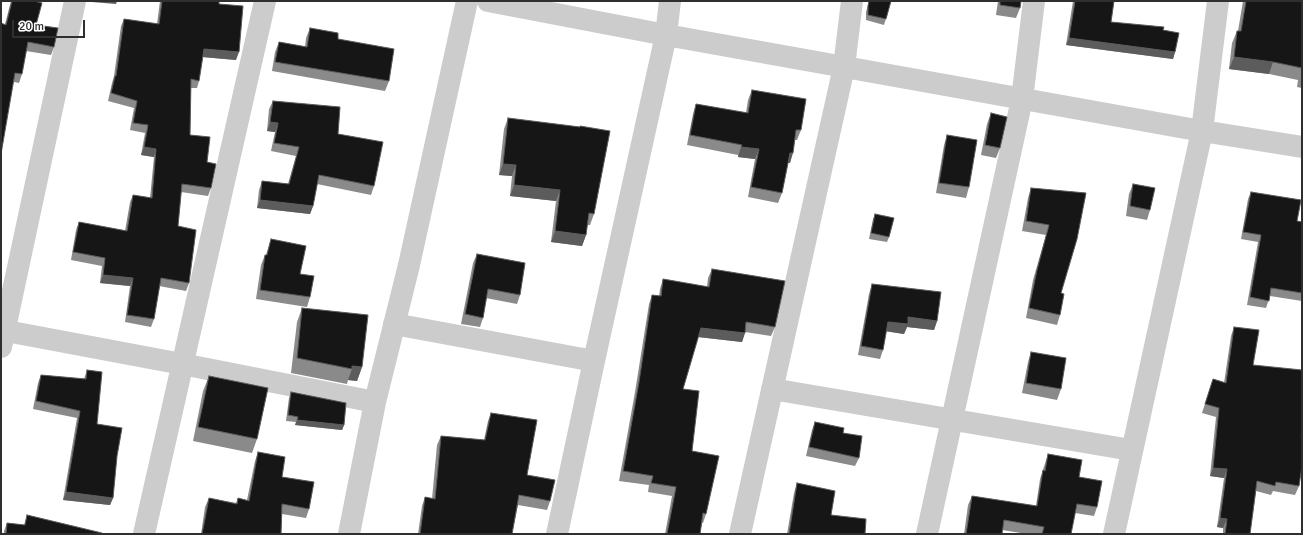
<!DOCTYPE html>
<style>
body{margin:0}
#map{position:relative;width:1303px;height:535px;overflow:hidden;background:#fff;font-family:Signika,sans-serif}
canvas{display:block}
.frame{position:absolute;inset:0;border:2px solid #2f2f2f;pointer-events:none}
.scale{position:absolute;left:12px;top:20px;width:73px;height:18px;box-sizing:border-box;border:2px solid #2f2f2f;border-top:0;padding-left:5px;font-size:12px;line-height:14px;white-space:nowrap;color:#2f2f2f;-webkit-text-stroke:3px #fff;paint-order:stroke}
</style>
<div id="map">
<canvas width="1303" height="535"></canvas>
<div class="frame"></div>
<div class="scale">20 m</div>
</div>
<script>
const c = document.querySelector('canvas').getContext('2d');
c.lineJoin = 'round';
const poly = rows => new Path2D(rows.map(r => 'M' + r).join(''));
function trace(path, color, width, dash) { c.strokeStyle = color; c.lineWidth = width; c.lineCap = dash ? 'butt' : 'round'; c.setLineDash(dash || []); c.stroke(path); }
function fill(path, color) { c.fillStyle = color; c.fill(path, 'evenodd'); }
trace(poly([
 [488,1,666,35,1202,131,1302,147],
 [394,324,594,361],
 [1,330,182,364,375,402],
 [1,347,75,1],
 [772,389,1131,450],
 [144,534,265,1],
 [349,534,375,402,409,265,467,1],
 [557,534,594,361,666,35,670,1],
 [740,534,844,67,852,1],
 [927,534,1022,99,1034,1],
 [1114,534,1202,131,1218,1]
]), '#ccc', 22);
fill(poly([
 [11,1,34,1,36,25,54,47,51,55,26,51,22,74,19,83,14,82,5,24],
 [160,1,219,1,219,4,236,60,203,57,199,81,197,88,191,88,190,135,207,162,211,188,208,196,181,192,178,226,189,283,186,291,159,286,154,319,151,327,125,322,130,286,100,283,102,266,71,260,76,230,79,222,125,231,130,202,133,195,150,198,154,157,141,155,145,133,130,130,134,108,108,101,112,83,114,76,121,26,124,19,157,24],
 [869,1,891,1,884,25,866,20,866,12],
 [998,1,1021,1,1020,8,1016,18,996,15],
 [1073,1,1114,1,1111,22,1163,30,1175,52,1173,59,1066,45],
 [1243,1,1302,1,1302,88,1297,87,1298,80,1269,74,1229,69,1232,43,1237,31,1238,31],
 [310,28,338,39,389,81,385,91,272,71,275,52,279,42,305,47,306,38],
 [752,90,801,130,797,140,795,140,790,163,788,163,782,193,778,203,748,197,755,159,738,157,738,155,687,145,693,114,696,104,746,113,748,100],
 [273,101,338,134,374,186,371,195,317,184,313,206,310,214,257,208,259,190,262,181,288,184,296,156,271,151,275,132,267,131,269,109],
 [991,113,1000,148,996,158,981,155,987,124],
 [508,118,594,214,590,225,587,225,586,235,582,246,551,242,556,201,510,196,512,176,499,175,504,129],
 [947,135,969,187,966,198,936,193,944,145],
 [1133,184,1150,210,1147,220,1126,216,1129,194],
 [1031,188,1086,193,1061,293,1060,315,1057,325,1026,318,1033,280,1046,235,1022,231,1028,198],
 [1251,192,1297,221,1302,222,1302,301,1270,296,1266,308,1247,305,1258,242,1241,239,1248,199],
 [875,214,889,237,887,242,869,239,873,219],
 [271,239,310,297,307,307,256,299,261,265,265,255,266,255],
 [477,254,520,295,517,304,486,298,483,318,480,327,461,324,473,263],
 [712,269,775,327,771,336,745,332,742,342,698,337,683,389,692,451,706,514,703,523,702,523,700,534,665,534,672,496,648,492,649,485,619,481,635,392,649,304,652,295,659,296,660,289,663,279,707,287,708,278],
 [872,284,937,321,934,330,907,327,904,334,886,331,883,350,880,359,858,355,869,294],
 [302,308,362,367,357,381,348,380,347,384,291,373,297,322],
 [1234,327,1253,365,1302,436,1302,476,1300,475,1299,486,1295,495,1273,491,1271,495,1256,491,1250,534,1223,534,1223,528,1217,527,1224,478,1210,476,1216,417,1202,413,1213,379,1224,383,1231,336],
 [1031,352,1061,389,1057,400,1022,393,1028,362],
 [87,370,97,424,117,456,113,498,110,505,63,500,77,418,33,409,38,383,41,375,84,379],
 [209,376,257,439,252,453,193,441,203,391],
 [291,392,344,425,342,430,295,425,296,422,286,421,289,398],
 [491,413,527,475,550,501,547,510,518,505,512,534,418,534,422,506,425,497,432,499,437,445,441,436,484,440,488,421],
 [815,422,859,458,855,466,806,456,812,430],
 [258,452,282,477,309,509,306,518,282,514,281,534,201,534,205,507,209,498,236,503,238,498,247,500,255,461],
 [1048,454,1079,477,1097,507,1094,516,1075,513,1071,534,1027,534,1002,530,1002,534,964,534,968,505,972,496,1036,506,1040,479],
 [797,483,831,515,865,534,787,534,794,493],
 [27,515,102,534,4,534,4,531,7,523,24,525]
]), '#8a8a8a');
fill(poly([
 [93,1,117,1,116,4,92,2],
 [1069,38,1175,52,1173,59,1066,45],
 [204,49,239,52,236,60,202,57],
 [1234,57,1273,62,1269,74,1229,69],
 [270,122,278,123,275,132,267,131],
 [144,147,156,149,154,157,141,155],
 [741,147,759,149,755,159,738,157],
 [790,153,793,153,790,163,786,163],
 [503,164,516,165,512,176,499,175],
 [514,185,560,190,556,201,510,196],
 [260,200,313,206,310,214,257,208],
 [555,231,586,235,582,246,551,242],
 [103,275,133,278,130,286,100,283],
 [908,317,937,321,934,330,907,327,904,334,884,331,888,322],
 [701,328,745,333,742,342,698,337],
 [352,366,362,367,357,381,348,380,352,369],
 [297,420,344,425,342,430,295,425],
 [1213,468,1227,469,1224,478,1210,476],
 [66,492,113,498,110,505,63,500],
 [1220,518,1227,519,1223,528,1217,527]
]), '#5c5c5c');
const building = poly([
 [12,1,34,1,42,3,36,25,58,28,54,47,28,42,22,74,15,73,1,154,1,23,6,25,12,1],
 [162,1,219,1,219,4,243,6,239,52,204,49,199,81,191,79,190,135,210,137,207,162,216,164,211,188,182,184,178,226,196,230,189,283,161,278,154,319,127,315,133,278,103,275,105,258,73,252,79,222,127,231,133,195,152,198,156,149,144,147,148,125,133,123,137,101,111,93,115,76,116,76,124,19,159,24,162,1],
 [869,1,891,1,886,19,868,15,868,6,869,1],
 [1000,1,1021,1,1020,8,1000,5,1000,1],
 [1075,1,1114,1,1111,22,1164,27,1163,30,1179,33,1175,52,1069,38,1075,1],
 [1246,1,1302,1,1302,68,1273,62,1234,57,1237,31,1241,31,1246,1],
 [310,28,338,33,338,39,394,49,389,81,275,62,279,42,307,47,310,28],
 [752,90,806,99,801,130,796,130,793,153,790,153,782,193,751,187,759,149,741,147,742,145,690,135,696,104,748,113,752,90],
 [273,101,340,107,338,134,383,142,374,186,319,175,313,206,260,200,262,181,289,184,299,147,274,143,278,123,270,122,273,101],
 [991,113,1007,117,1000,148,985,145,991,113],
 [508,118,580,127,580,126,610,131,594,214,589,213,586,235,555,231,560,190,514,185,516,165,503,164,508,118],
 [947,135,977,140,969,187,939,183,947,135],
 [1133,184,1155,188,1150,210,1130,206,1133,184],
 [1031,188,1086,193,1077,239,1061,293,1064,294,1060,315,1029,308,1037,270,1049,225,1026,221,1031,188],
 [1251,192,1301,200,1297,221,1302,222,1302,293,1271,288,1269,301,1250,297,1261,235,1243,232,1251,192],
 [875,214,894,218,889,237,871,233,875,214],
 [271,239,306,246,300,274,314,276,310,297,260,290,265,255,267,255,271,239],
 [477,254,525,263,520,295,488,289,483,318,465,314,477,254],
 [712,269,785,281,775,327,746,322,745,333,701,328,683,389,699,391,692,451,719,456,706,514,703,513,700,534,667,534,676,487,651,483,653,476,623,471,639,382,652,295,661,296,663,279,709,287,712,269],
 [872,284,941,292,937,321,908,317,908,324,888,322,883,350,861,346,872,284],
 [302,308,368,315,362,367,352,366,352,369,297,358,302,308],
 [1234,327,1259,330,1253,365,1302,370,1302,434,1301,436,1302,436,1302,466,1299,486,1276,482,1275,486,1257,481,1250,534,1225,534,1227,519,1220,518,1227,469,1213,468,1219,408,1205,404,1213,379,1226,383,1234,327],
 [1031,352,1066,358,1061,389,1026,383,1031,352],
 [87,370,102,372,97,424,122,428,117,456,113,498,66,492,80,411,36,401,41,375,86,379,87,370],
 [209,376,268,388,257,439,198,427,209,376],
 [291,392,346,403,344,425,297,420,298,417,288,415,291,392],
 [491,413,537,420,527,475,555,480,550,501,519,495,512,534,420,534,425,497,435,499,441,436,485,440,491,413],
 [815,422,844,428,843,433,862,436,859,458,809,447,815,422],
 [258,452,285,457,282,477,314,482,309,509,282,504,281,534,202,534,209,498,237,504,238,498,249,501,258,452],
 [1048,454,1082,460,1079,477,1102,481,1097,507,1077,504,1071,534,1042,534,1044,527,1004,520,1002,534,966,534,972,496,1037,506,1043,470,1045,471,1048,454],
 [797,483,835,491,831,515,866,519,865,534,789,534,797,483],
 [27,515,102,533,102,534,6,534,7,523,25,525,27,515]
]);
fill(building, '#161616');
trace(building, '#5c5c5c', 1);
</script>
